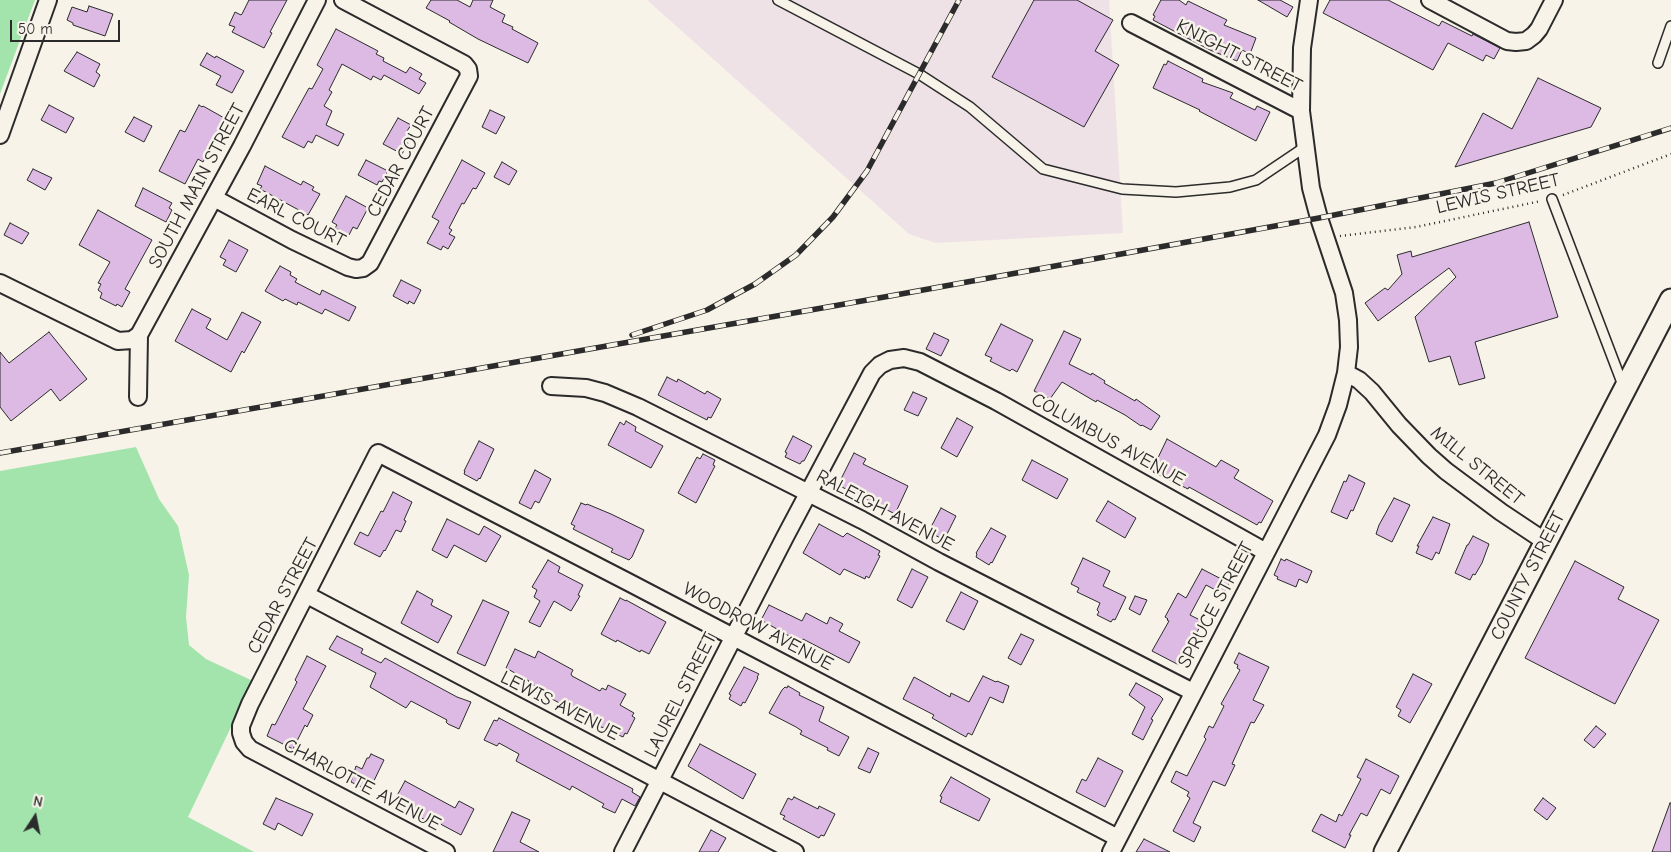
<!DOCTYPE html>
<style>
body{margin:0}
#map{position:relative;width:1671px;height:852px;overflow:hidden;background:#f7f3e8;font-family:"Comic Neue",sans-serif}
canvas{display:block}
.north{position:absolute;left:10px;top:792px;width:50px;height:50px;-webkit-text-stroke:4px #f7f3e8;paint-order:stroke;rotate:11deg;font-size:14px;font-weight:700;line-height:20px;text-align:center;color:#2b2b2b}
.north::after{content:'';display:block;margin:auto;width:18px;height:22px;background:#2b2b2b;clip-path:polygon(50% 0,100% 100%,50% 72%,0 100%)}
.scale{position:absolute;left:10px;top:20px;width:110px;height:22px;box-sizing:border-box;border:2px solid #2b2b2b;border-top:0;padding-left:6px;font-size:15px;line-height:18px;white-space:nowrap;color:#2b2b2b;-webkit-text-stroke:4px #f7f3e8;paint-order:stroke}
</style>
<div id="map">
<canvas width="1671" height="852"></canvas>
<div class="north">N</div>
<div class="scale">50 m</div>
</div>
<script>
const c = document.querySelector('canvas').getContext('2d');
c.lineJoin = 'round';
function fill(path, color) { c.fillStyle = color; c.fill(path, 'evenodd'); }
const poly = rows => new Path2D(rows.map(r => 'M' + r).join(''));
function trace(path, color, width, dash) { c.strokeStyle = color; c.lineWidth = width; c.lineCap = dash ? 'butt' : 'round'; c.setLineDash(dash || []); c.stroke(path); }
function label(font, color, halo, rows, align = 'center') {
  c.font = font + ' "Comic Neue",sans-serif'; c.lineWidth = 5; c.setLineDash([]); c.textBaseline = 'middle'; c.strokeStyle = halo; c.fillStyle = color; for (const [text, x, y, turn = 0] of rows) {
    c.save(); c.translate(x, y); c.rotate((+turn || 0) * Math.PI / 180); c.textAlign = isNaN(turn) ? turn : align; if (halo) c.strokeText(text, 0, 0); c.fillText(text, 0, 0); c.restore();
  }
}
fill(poly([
 [647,0,1109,0,1123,233,936,243,909,234]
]), '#efe2e7');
fill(poly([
 [0,0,35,0,0,94],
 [136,447,159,499,178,526,189,575,186,617,189,645,206,659,253,681,188,817,254,852,0,852,0,471]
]), '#a3e4ad');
const building = poly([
 [249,0,287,0,270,32,272,33,264,48,232,32,235,27,229,25,235,12,241,15,242,14,249,0],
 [431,0,457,0,470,7,473,0,493,0,490,7,505,15,502,22,513,27,512,29,538,43,528,63,478,39,449,22,450,21,426,8,431,0],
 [1034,0,1077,0,1113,20,1095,51,1119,65,1084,127,992,77,1034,0],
 [1161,0,1179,0,1186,5,1188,1,1227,20,1224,25,1256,38,1250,54,1242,50,1237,61,1210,50,1153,20,1155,16,1153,15,1161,0],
 [1258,0,1280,0,1293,7,1287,17,1258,0],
 [1330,0,1388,0,1439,26,1442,21,1472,36,1473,34,1500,48,1494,59,1486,55,1483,61,1448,43,1433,70,1323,13,1330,0],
 [89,6,113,14,105,36,73,25,73,23,67,20,72,7,87,12,89,6],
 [336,29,378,51,376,54,384,58,383,61,406,73,410,67,422,74,419,79,426,83,419,94,384,75,381,80,373,76,371,80,342,64,329,90,332,92,324,106,332,111,326,125,344,134,338,146,316,135,312,143,308,141,304,148,282,137,309,88,312,89,323,69,317,65,336,29],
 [77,52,100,64,96,72,100,75,94,87,64,71,77,52],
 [207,53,215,58,216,56,244,71,232,93,216,85,221,76,200,65,207,53],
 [1168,61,1203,79,1202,82,1233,93,1230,98,1255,110,1257,106,1270,112,1256,141,1199,111,1200,110,1153,88,1164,64,1166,65,1168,61],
 [1538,78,1601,108,1591,127,1455,167,1483,113,1512,129,1538,78],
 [49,105,74,118,66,133,41,120,49,105],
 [199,105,202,107,203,106,226,119,203,162,198,159,185,184,159,171,180,130,185,132,199,105],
 [490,110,505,117,496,134,482,127,490,110],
 [134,117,152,126,144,142,125,132,134,117],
 [398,118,411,125,407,131,410,132,405,142,408,143,402,154,383,144,398,118],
 [366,160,388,171,382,182,379,181,377,185,358,175,366,160],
 [462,160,485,173,476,189,473,188,464,204,462,203,449,228,452,230,449,234,455,237,448,249,443,246,441,250,427,243,439,221,432,217,462,160],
 [502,162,517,171,509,185,494,177,502,162],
 [265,166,301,185,303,181,314,187,312,190,320,194,308,215,260,189,262,186,257,184,265,166],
 [33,169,52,178,45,190,27,180,33,169],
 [143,188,172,203,169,208,172,210,166,222,135,206,143,188],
 [346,196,368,208,357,229,353,227,349,235,335,228,337,225,332,222,346,196],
 [98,210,152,240,125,289,130,292,122,307,117,304,116,306,100,298,102,293,98,290,101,284,98,283,110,262,79,245,98,210],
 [1529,222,1558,317,1475,342,1485,378,1459,385,1450,356,1429,362,1415,317,1456,277,1449,268,1378,321,1365,303,1385,288,1388,290,1402,274,1397,255,1411,251,1412,257,1529,222],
 [10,223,29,233,22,244,4,235,10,223],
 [229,240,248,250,236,272,223,265,226,260,220,257,229,240],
 [280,266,291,272,290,275,297,279,295,282,320,295,322,290,356,307,349,321,325,309,322,314,298,302,297,305,285,299,283,301,265,291,280,266],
 [401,280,421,290,414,304,409,301,408,304,393,296,401,280],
 [192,309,211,319,206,328,227,340,242,312,261,322,244,353,242,351,231,372,175,341,192,309],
 [1001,324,1033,340,1017,372,1012,369,1010,371,990,361,992,358,985,355,1001,324],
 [1064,331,1081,339,1069,364,1091,375,1092,373,1105,381,1104,383,1135,401,1136,399,1160,416,1151,430,1142,425,1141,426,1125,415,1097,400,1096,402,1062,382,1050,399,1034,391,1064,331],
 [49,332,87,379,60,401,51,389,11,421,0,407,0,352,9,363,49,332],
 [934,333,949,340,941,356,926,349,934,333],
 [667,377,677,382,678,379,705,394,707,391,721,399,711,418,708,417,707,420,658,395,667,377],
 [913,392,927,398,918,416,904,410,913,392],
 [957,418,973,427,957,457,941,448,957,418],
 [626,421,636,427,635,431,663,446,651,468,608,445,620,422,624,425,626,421],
 [793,436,812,446,804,461,802,461,800,464,785,457,787,453,785,452,793,436],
 [1167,439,1216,467,1221,460,1239,470,1234,478,1273,501,1261,523,1259,522,1257,525,1189,487,1188,489,1153,472,1155,467,1154,466,1167,439],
 [479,441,494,449,480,479,479,478,477,481,464,474,465,471,464,471,479,441],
 [854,453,866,459,863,464,908,486,895,514,838,485,854,453],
 [703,454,715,460,713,465,715,466,696,503,678,493,697,457,700,459,703,454],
 [1032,460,1068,479,1057,499,1022,480,1032,460],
 [535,470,551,479,539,503,535,501,531,509,519,503,535,470],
 [1349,475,1365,483,1353,511,1351,510,1347,519,1331,512,1344,481,1346,482,1349,475],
 [393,492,412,502,404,520,406,521,401,532,396,530,385,551,384,550,380,557,354,544,360,532,368,536,381,511,383,512,393,492],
 [1394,498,1410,505,1392,542,1376,534,1379,525,1394,498],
 [1108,501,1136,518,1125,538,1096,521,1108,501],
 [581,503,586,505,587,504,611,514,644,530,632,557,629,560,611,552,613,549,573,529,575,526,571,524,581,503],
 [941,508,956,516,944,540,933,534,935,529,931,527,941,508],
 [1433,517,1450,524,1439,554,1436,552,1432,560,1416,553,1419,546,1417,546,1433,517],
 [447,519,479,535,484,526,501,536,486,562,454,545,447,558,432,550,447,519],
 [819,524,843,537,847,533,880,551,878,555,880,556,869,578,866,576,865,579,844,569,840,575,803,553,819,524],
 [991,528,1006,536,992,563,991,562,989,565,976,557,977,554,976,553,991,528],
 [1473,536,1489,544,1482,563,1475,575,1473,574,1470,580,1455,573,1467,545,1468,545,1473,536],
 [1083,558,1110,571,1103,586,1126,597,1115,620,1113,619,1111,622,1097,615,1099,612,1097,610,1100,603,1077,592,1079,588,1071,584,1083,558],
 [1281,559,1285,561,1286,559,1312,571,1307,583,1299,579,1296,587,1277,579,1278,577,1274,575,1281,559],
 [548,560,560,567,558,572,583,585,578,595,580,596,571,611,554,601,540,627,529,622,540,601,534,597,537,590,532,587,548,560],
 [1575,561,1624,587,1618,599,1659,620,1615,704,1525,658,1575,561],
 [912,569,928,577,912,608,897,600,912,569],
 [1202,569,1229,583,1223,594,1206,585,1190,615,1200,620,1199,622,1202,623,1179,665,1152,651,1169,621,1167,620,1168,619,1165,617,1178,593,1186,598,1202,569],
 [417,591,433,600,431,605,452,616,438,643,401,623,417,591],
 [961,592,978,601,964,630,946,621,961,592],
 [1135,596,1147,600,1140,615,1129,609,1135,596],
 [620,598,626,601,626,600,666,622,649,654,641,650,640,652,617,640,616,642,601,634,620,598],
 [483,600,509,612,485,666,457,653,483,600],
 [769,605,802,621,806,613,827,624,830,617,843,624,839,631,860,642,849,663,803,639,800,644,788,638,789,636,761,620,769,605],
 [1021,634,1034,640,1021,665,1008,658,1021,634],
 [337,636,363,649,361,653,381,663,385,658,457,697,471,702,459,729,448,724,446,722,447,720,411,701,406,708,370,687,376,673,329,649,337,636],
 [515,649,535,658,538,651,573,670,571,674,572,676,600,691,602,688,606,690,608,685,626,694,620,705,634,713,632,716,635,718,627,734,625,733,623,737,586,720,587,718,541,693,543,691,528,682,529,681,506,668,515,649],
 [1239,653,1269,667,1253,700,1264,705,1254,723,1251,722,1232,764,1235,765,1225,786,1213,781,1193,823,1201,827,1194,842,1173,831,1190,798,1187,796,1189,792,1171,782,1176,771,1187,776,1206,739,1204,737,1209,726,1213,728,1224,706,1221,704,1240,670,1237,668,1238,665,1234,663,1239,653],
 [307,656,326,666,303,709,313,715,307,727,305,725,293,749,267,736,272,724,275,725,297,682,295,680,307,656],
 [744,667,759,674,757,677,758,678,745,703,743,702,741,706,729,699,731,695,729,694,744,667],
 [1413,674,1432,684,1410,723,1398,716,1401,710,1396,707,1413,674],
 [983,676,996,682,997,681,1009,686,1003,703,990,697,972,735,968,733,966,737,932,718,934,715,903,699,914,677,950,697,951,693,969,702,983,676],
 [1136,683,1160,696,1163,699,1151,719,1153,720,1143,740,1132,734,1145,707,1129,695,1136,683],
 [788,686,800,693,799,695,824,707,819,721,849,737,839,756,827,750,828,748,800,734,802,731,796,727,769,713,782,690,785,687,787,688,788,686],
 [499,718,633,789,632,792,640,797,635,806,622,799,615,813,602,807,604,804,572,786,570,790,516,761,519,754,499,743,497,746,484,740,494,720,497,721,499,718],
 [1596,726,1606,734,1594,748,1584,740,1596,726],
 [700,744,756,774,743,799,688,766,700,744],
 [868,748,879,753,870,773,858,768,868,748],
 [371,754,384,760,369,791,351,782,356,766,362,769,367,758,369,758,371,754],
 [1098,758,1123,771,1105,807,1076,792,1082,779,1086,781,1098,758],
 [1366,759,1399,776,1390,794,1381,789,1367,816,1361,813,1349,835,1351,835,1345,848,1312,831,1321,814,1336,822,1339,814,1342,816,1361,779,1357,777,1366,759],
 [951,777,990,799,979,821,940,802,942,797,940,796,951,777],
 [405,781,455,808,459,801,474,809,461,835,431,819,429,822,393,803,405,781],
 [794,797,818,809,819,806,835,814,824,836,821,835,819,838,783,819,785,816,780,814,788,798,792,800,794,797],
 [276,798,313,814,302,836,278,823,275,830,263,824,276,798],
 [1543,798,1556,808,1547,820,1534,810,1543,798],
 [1670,803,1671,803,1671,852,1652,852,1670,803],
 [512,812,530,820,520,842,539,852,493,852,512,812],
 [711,830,726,838,718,852,699,852,711,830],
 [1144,839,1170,852,1136,852,1144,839]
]);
fill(building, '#ddbae4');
trace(building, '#2b2b2b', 1);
const service = poly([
 [778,0,919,74,970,107,1043,169,1122,189,1176,192,1230,187,1256,180,1305,147],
 [1658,63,1671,26],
 [1552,199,1624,388]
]);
const minor = poly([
 [1430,0,1507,41,1516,42,1526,41,1534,35,1539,29,1554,0],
 [1131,23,1301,111],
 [0,135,48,0],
 [214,198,292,240,348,267,356,269,363,268,370,263,469,76,468,69,464,64,343,0],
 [0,283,118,341,132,340,139,335],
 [1346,373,1359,380,1372,392,1399,425,1429,456,1446,471,1501,512,1546,542],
 [551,386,586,388,605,393,638,407,862,520,939,562,1193,692],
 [138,397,139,335,242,146,317,0],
 [307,595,795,852],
 [446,852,250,749,244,742,241,733,241,726,250,704,378,453,630,583,1118,838],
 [623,852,785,537,872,373,880,365,890,360,904,358,920,362,996,401,1266,552],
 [1111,852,1327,435,1338,405,1346,373,1349,347,1348,320,1344,293,1319,218,1311,188,1301,111,1302,48,1309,0]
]);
const tertiary = poly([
 [1385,852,1671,300]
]);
trace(service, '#2b2b2b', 12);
trace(minor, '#2b2b2b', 20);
trace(tertiary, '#2b2b2b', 25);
trace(poly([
 [1563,195,1671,154],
 [1340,236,1416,227,1541,201]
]), '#2b2b2b', 2.5, [1, 4]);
trace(service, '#f7f3e8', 9);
trace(minor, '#f7f3e8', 16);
trace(tertiary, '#f7f3e8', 21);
const rail = poly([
 [632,335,707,310,755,284,796,255,833,217,867,171,959,0],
 [0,453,890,296,1319,218,1496,183,1671,128]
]);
trace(rail, '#2b2b2b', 5.5);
trace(rail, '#f7f3e8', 4, [11]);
label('19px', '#2b2b2b', '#f7f3e8', [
 ["KNIGHT STREET",1239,56,27],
 ["CEDAR COURT",401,162,-62],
 ["SOUTH MAIN STREET",197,186,-62],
 ["LEWIS STREET",1498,194,-13],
 ["EARL COURT",296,218,27],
 ["COLUMBUS AVENUE",1108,440,29],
 ["MILL STREET",1477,466,39],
 ["RALEIGH AVENUE",885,511,28],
 ["COUNTY STREET",1528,576,-63],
 ["CEDAR STREET",283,596,-62],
 ["SPRUCE STREET",1216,605,-62],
 ["WOODROW AVENUE",758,627,28],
 ["LAUREL STREET",681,695,-63],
 ["LEWIS AVENUE",560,706,27],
 ["CHARLOTTE AVENUE",362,785,28]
]);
</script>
